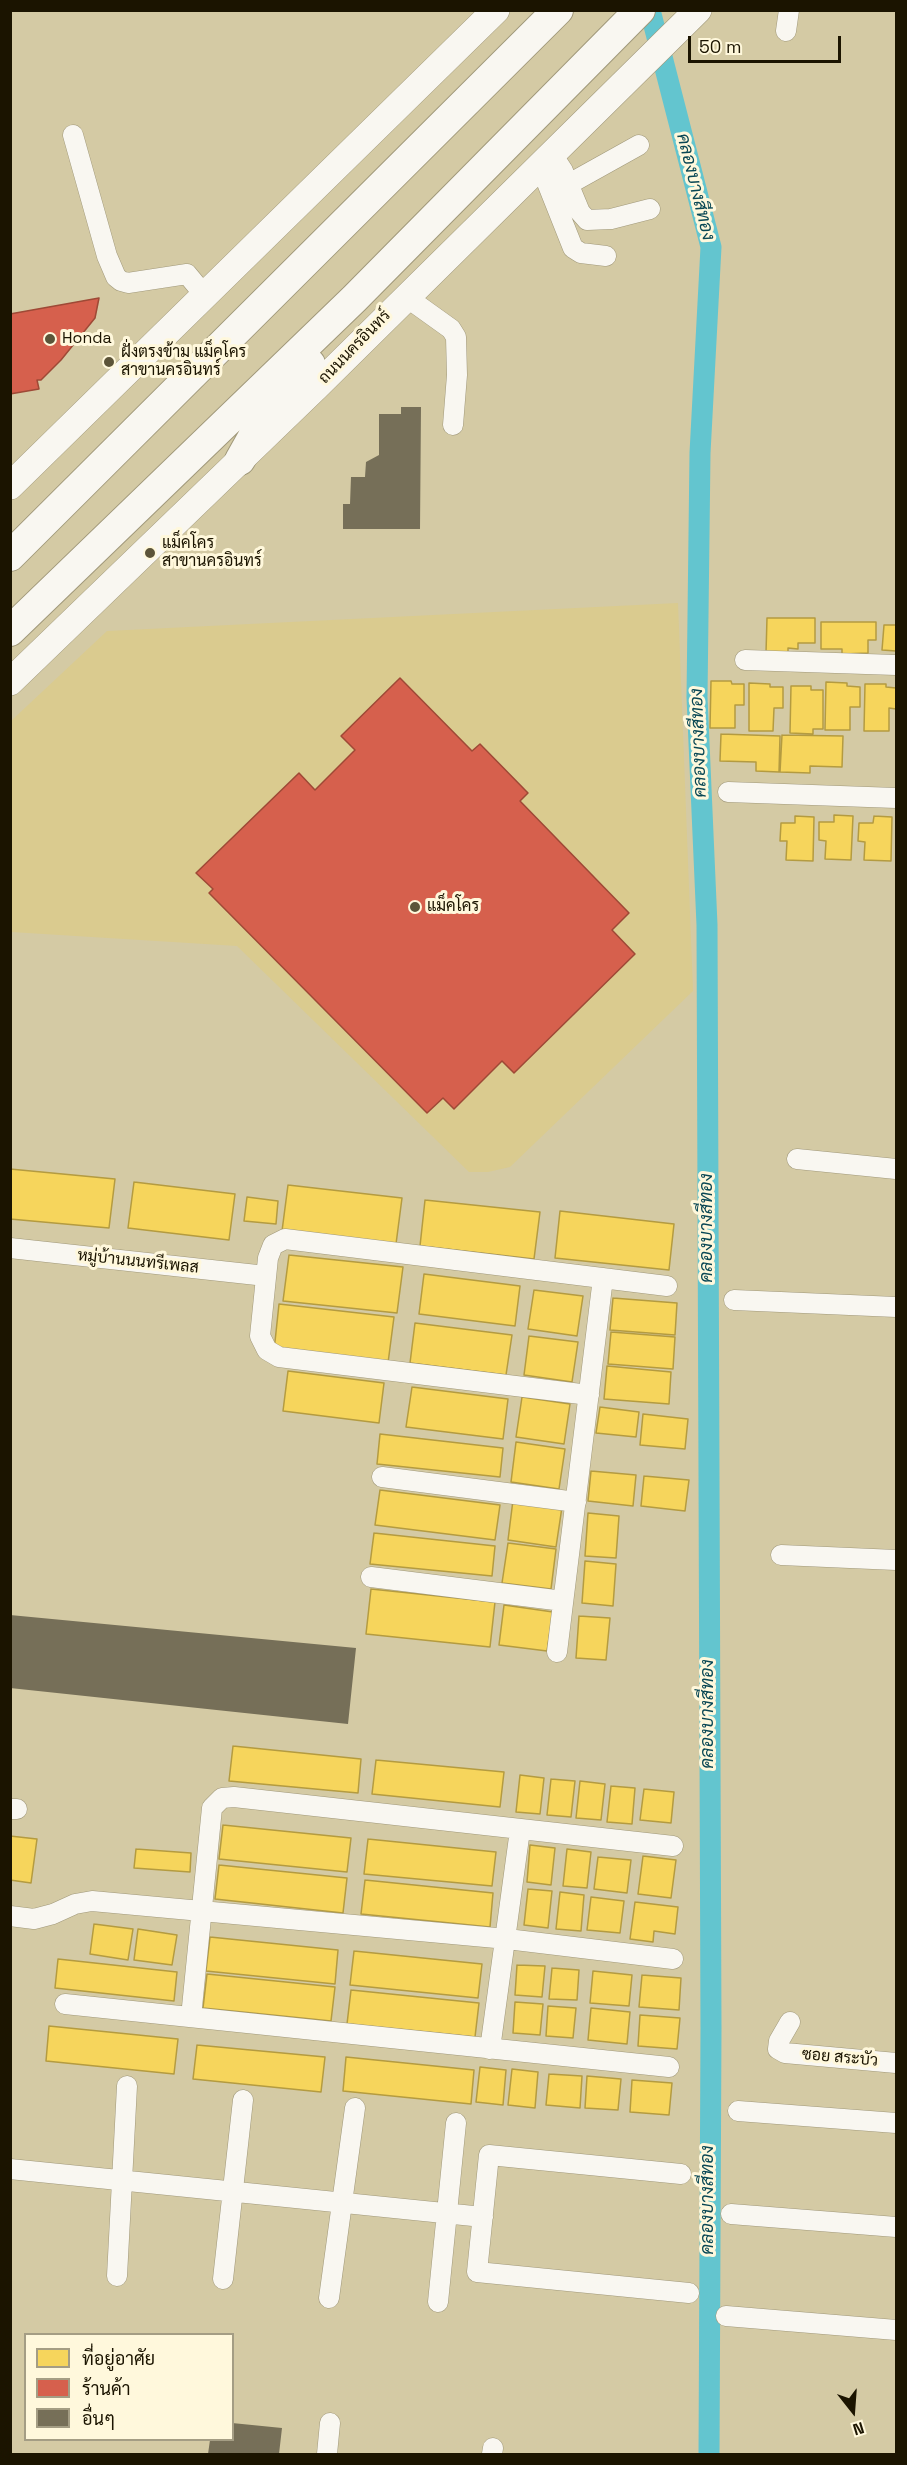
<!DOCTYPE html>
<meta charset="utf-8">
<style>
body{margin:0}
#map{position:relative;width:907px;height:2465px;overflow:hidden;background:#d4caa4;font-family:"Space Grotesk",Sarabun,sans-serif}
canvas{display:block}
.frame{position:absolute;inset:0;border:12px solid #1b1400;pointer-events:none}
.legend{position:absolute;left:24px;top:2333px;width:210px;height:108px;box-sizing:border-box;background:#fff8dc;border:2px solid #a49d84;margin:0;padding:8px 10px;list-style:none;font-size:18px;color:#1b1400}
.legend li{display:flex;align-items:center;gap:12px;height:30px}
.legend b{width:30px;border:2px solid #a49d84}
.north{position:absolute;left:823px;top:2381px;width:60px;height:60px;-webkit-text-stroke:4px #fff8dc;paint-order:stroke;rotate:163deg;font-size:16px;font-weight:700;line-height:24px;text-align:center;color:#1b1400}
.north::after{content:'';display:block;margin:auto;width:21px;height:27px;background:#1b1400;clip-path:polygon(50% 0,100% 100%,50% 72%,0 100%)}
.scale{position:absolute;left:688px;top:36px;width:153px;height:27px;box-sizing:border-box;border:3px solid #1b1400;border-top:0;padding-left:8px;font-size:18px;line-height:21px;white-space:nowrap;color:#1b1400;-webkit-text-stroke:4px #fff8dc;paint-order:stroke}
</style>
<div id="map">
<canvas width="907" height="2465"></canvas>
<div class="frame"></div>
<ul class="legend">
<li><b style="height:16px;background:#f6d55c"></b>ที่อยู่อาศัย</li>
<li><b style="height:16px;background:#d6604d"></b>ร้านค้า</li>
<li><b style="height:16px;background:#766f58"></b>อื่นๆ</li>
</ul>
<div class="north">N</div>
<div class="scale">50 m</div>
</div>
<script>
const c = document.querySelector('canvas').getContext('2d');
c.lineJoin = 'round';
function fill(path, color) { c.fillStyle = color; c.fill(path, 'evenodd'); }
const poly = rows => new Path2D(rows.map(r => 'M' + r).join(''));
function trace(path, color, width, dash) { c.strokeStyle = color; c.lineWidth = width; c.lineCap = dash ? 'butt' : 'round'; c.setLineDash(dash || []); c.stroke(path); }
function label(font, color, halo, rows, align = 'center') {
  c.font = font + ' "Space Grotesk",Sarabun,sans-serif'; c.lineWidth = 6; c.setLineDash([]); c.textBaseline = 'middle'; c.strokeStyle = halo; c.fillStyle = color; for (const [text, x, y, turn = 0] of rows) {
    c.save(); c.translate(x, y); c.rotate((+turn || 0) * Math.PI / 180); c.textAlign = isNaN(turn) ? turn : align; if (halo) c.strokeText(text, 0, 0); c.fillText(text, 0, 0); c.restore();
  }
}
fill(poly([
 [678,603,693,991,510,1167,488,1172,469,1172,237,946,11,932,11,721,107,631]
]), '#dacb8f');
const homes = poly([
 [767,618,815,618,815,643,798,643,798,649,788,648,788,654,766,653,767,618],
 [821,622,876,622,876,640,868,640,868,653,842,654,842,649,821,649,821,622],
 [884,625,896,625,896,651,882,650,884,625],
 [711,681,731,681,732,684,744,684,744,705,735,705,735,728,710,728,711,681],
 [826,682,847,683,847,686,860,687,860,707,850,707,850,730,825,730,826,682],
 [749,683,770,684,770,687,783,687,783,708,774,708,773,731,749,731,749,683],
 [865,684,886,684,886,687,896,688,896,709,889,708,889,731,864,731,865,684],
 [791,686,811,686,811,690,823,690,823,729,813,729,813,734,790,733,791,686],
 [721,734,780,736,779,772,756,771,756,762,720,761,721,734],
 [782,735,843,736,842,767,810,766,810,773,780,772,782,735],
 [834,815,853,816,851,860,825,859,826,841,819,840,819,822,834,822,834,815],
 [795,816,814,817,813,861,786,860,787,841,780,841,781,823,795,823,795,816],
 [874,816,892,817,891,861,864,860,865,842,858,841,859,823,873,823,874,816],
 [10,1169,115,1179,109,1228,10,1219,10,1169],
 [134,1182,235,1194,229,1240,128,1228,134,1182],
 [288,1185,402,1198,396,1244,282,1231,288,1185],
 [247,1197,278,1201,276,1224,244,1221,247,1197],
 [425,1200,540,1212,534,1259,420,1246,425,1200],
 [560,1211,674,1224,669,1270,555,1258,560,1211],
 [289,1255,403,1267,397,1313,283,1301,289,1255],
 [424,1274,520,1286,515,1326,419,1314,424,1274],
 [534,1290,583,1296,577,1336,528,1329,534,1290],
 [613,1298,677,1303,675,1335,610,1330,613,1298],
 [279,1304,394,1317,388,1363,274,1351,279,1304],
 [415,1323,512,1335,506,1375,410,1363,415,1323],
 [611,1332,675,1337,673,1369,608,1364,611,1332],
 [529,1336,578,1342,572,1382,524,1375,529,1336],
 [607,1366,671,1372,669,1404,604,1399,607,1366],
 [288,1371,384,1383,379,1423,283,1411,288,1371],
 [412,1387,508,1399,503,1439,406,1427,412,1387],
 [522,1397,570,1404,564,1444,516,1437,522,1397],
 [600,1407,639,1412,636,1437,596,1433,600,1407],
 [643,1414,688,1419,685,1449,640,1445,643,1414],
 [380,1434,503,1448,500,1477,377,1464,380,1434],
 [516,1442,565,1449,559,1489,511,1482,516,1442],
 [591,1471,636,1475,633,1506,588,1501,591,1471],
 [644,1476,689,1480,685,1511,641,1506,644,1476],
 [380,1490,500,1505,495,1540,375,1525,380,1490],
 [513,1500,562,1507,556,1547,508,1540,513,1500],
 [588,1513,619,1516,616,1558,585,1556,588,1513],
 [374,1533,495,1546,492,1576,370,1564,374,1533],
 [508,1543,556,1549,551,1589,502,1583,508,1543],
 [585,1561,616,1564,613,1606,582,1603,585,1561],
 [371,1589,495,1602,490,1647,366,1634,371,1589],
 [504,1605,553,1612,547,1651,499,1645,504,1605],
 [579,1616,610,1618,606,1660,576,1658,579,1616],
 [233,1746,361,1759,358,1793,229,1781,233,1746],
 [376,1760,504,1772,500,1807,372,1794,376,1760],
 [520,1775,544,1778,540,1814,516,1812,520,1775],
 [551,1779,575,1781,571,1817,547,1815,551,1779],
 [580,1781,605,1784,601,1820,576,1818,580,1781],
 [611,1786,635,1788,632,1824,607,1822,611,1786],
 [644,1789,674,1792,671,1823,640,1820,644,1789],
 [223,1825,351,1838,347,1872,219,1859,223,1825],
 [10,1836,37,1839,31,1883,10,1880,10,1836],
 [368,1839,496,1852,492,1886,364,1874,368,1839],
 [530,1845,555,1848,551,1885,527,1882,530,1845],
 [136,1849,191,1853,190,1872,134,1868,136,1849],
 [567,1849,591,1852,587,1888,563,1886,567,1849],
 [643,1856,676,1860,671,1898,638,1894,643,1856],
 [598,1857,631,1860,627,1893,594,1889,598,1857],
 [219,1865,347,1878,343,1913,215,1899,219,1865],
 [365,1880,493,1893,490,1927,361,1914,365,1880],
 [528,1889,552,1891,548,1928,524,1925,528,1889],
 [560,1892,584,1895,581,1931,556,1929,560,1892],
 [591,1897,624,1901,620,1933,587,1930,591,1897],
 [635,1902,678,1907,675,1934,654,1931,653,1942,630,1939,635,1902],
 [94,1924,133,1929,128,1960,90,1954,94,1924],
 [138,1929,177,1935,172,1965,134,1960,138,1929],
 [210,1937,338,1950,335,1984,206,1971,210,1937],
 [354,1951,482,1964,478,1998,350,1985,354,1951],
 [58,1959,177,1972,174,2001,55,1988,58,1959],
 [517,1965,545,1966,542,1997,515,1995,517,1965],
 [552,1968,579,1970,577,2000,549,1999,552,1968],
 [593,1971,632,1975,629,2006,590,2003,593,1971],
 [207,1974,335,1987,331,2021,203,2008,207,1974],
 [642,1975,681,1978,679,2010,639,2007,642,1975],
 [351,1990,479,2003,475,2037,347,2024,351,1990],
 [515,2002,543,2004,540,2035,513,2033,515,2002],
 [548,2006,576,2008,573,2038,546,2036,548,2006],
 [591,2008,630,2012,627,2044,588,2040,591,2008],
 [640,2015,680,2018,677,2049,638,2046,640,2015],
 [49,2026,178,2039,174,2074,46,2061,49,2026],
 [197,2045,325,2057,321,2092,193,2079,197,2045],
 [346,2057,474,2070,471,2104,343,2091,346,2057],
 [480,2067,506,2070,503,2105,476,2102,480,2067],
 [512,2069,538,2072,535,2108,508,2105,512,2069],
 [549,2074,582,2076,580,2108,546,2105,549,2074],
 [587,2076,621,2079,618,2110,585,2108,587,2076],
 [632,2080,672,2083,669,2115,630,2112,632,2080]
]);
fill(homes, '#f6d55c');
trace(homes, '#b49b40', 1.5);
const shops = poly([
 [99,298,95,318,61,360,41,380,37,380,39,389,10,394,10,314,99,298],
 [400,678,472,751,480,744,528,793,520,801,629,913,612,930,635,954,514,1073,502,1061,454,1109,443,1098,427,1113,209,893,213,889,196,873,299,773,315,790,355,750,341,736,400,678]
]);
fill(shops, '#d6604d');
trace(shops, '#9e4936', 1.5);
trace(poly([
 [650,10,711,247,700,453,697,697,707,925,711,2027,709,2454]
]), '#63c5cf', 21);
fill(poly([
 [401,407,421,407,420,529,343,529,343,504,350,504,351,477,365,477,366,462,379,455,379,414,401,414],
 [10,1615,356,1648,348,1724,10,1688],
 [232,2423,282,2428,279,2454,208,2454,210,2440,232,2440]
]), '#766f58');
const minor = poly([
 [786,31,789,10],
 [73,135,107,256,116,277,121,281,128,283,187,274,206,297],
 [552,154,563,171,580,212,587,220,611,219,650,209],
 [540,165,573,248,581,253,606,256],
 [569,184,639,145],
 [405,296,451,329,456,337,457,375,453,425],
 [745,660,896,665],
 [728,792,896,798],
 [797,1159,896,1169],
 [10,1248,266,1276],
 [734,1300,896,1307],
 [589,1395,279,1357,267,1350,260,1336,268,1258,273,1245,285,1239,667,1286],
 [382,1477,576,1502],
 [781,1555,896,1560],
 [371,1577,563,1601],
 [557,1652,603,1278],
 [10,1809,17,1809],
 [10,1916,34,1919,53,1914,75,1904,92,1901,507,1939,673,1959],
 [65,2004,669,2067],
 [191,2017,212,1808,222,1798,234,1797,673,1846],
 [790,2022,779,2041,778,2049,785,2053,896,2063],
 [490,2049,520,1830],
 [738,2111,896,2123],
 [10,2169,483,2217],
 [681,2174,489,2155,477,2272,689,2293],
 [731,2214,896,2227],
 [117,2276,127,2086],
 [223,2279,243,2100],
 [329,2298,355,2108],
 [438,2302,456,2123],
 [726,2316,896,2330],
 [327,2454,330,2423],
 [492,2454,493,2448]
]);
const secondary = poly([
 [10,486,496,10],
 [10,682,317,386,698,10]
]);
const primary = poly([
 [240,460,258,428,310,364],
 [10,556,558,10],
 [10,631,354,299,640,10]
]);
trace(minor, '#a0987a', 21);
trace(secondary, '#a0987a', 28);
trace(primary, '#a0987a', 32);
trace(minor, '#f9f7f1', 20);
trace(secondary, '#f9f7f1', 27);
trace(primary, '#f9f7f1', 30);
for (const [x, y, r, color] of [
 [50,339,6,"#5c5439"],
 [109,362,6,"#5c5439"],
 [150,553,6,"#5c5439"],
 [415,907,6,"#5c5439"]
]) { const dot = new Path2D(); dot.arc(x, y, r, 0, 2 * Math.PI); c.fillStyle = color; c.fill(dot); trace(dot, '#fff8dc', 2); }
label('16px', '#1b1400', '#fff8dc', [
 ["Honda",62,339],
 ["ฝั่งตรงข้าม แม็คโคร",121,353],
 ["สาขานครอินทร์",121,371],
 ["แม็คโคร",162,544],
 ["สาขานครอินทร์",162,562],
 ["แม็คโคร",427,907]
], 'left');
label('16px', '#1b1400', '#fff8dc', [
 ["ถนนนครอินทร์",355,347,-46],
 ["หมู่บ้านนนทรีเพลส",138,1262,6],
 ["ซอย สระบัว",840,2058,5]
]);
label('italic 18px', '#094754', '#fff8dc', [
 ["คลองบางสีทอง",695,187,76],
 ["คลองบางสีทอง",699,743,-92],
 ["คลองบางสีทอง",707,1228,-90],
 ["คลองบางสีทอง",708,1714,-90],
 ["คลองบางสีทอง",708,2200,-90]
]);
</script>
